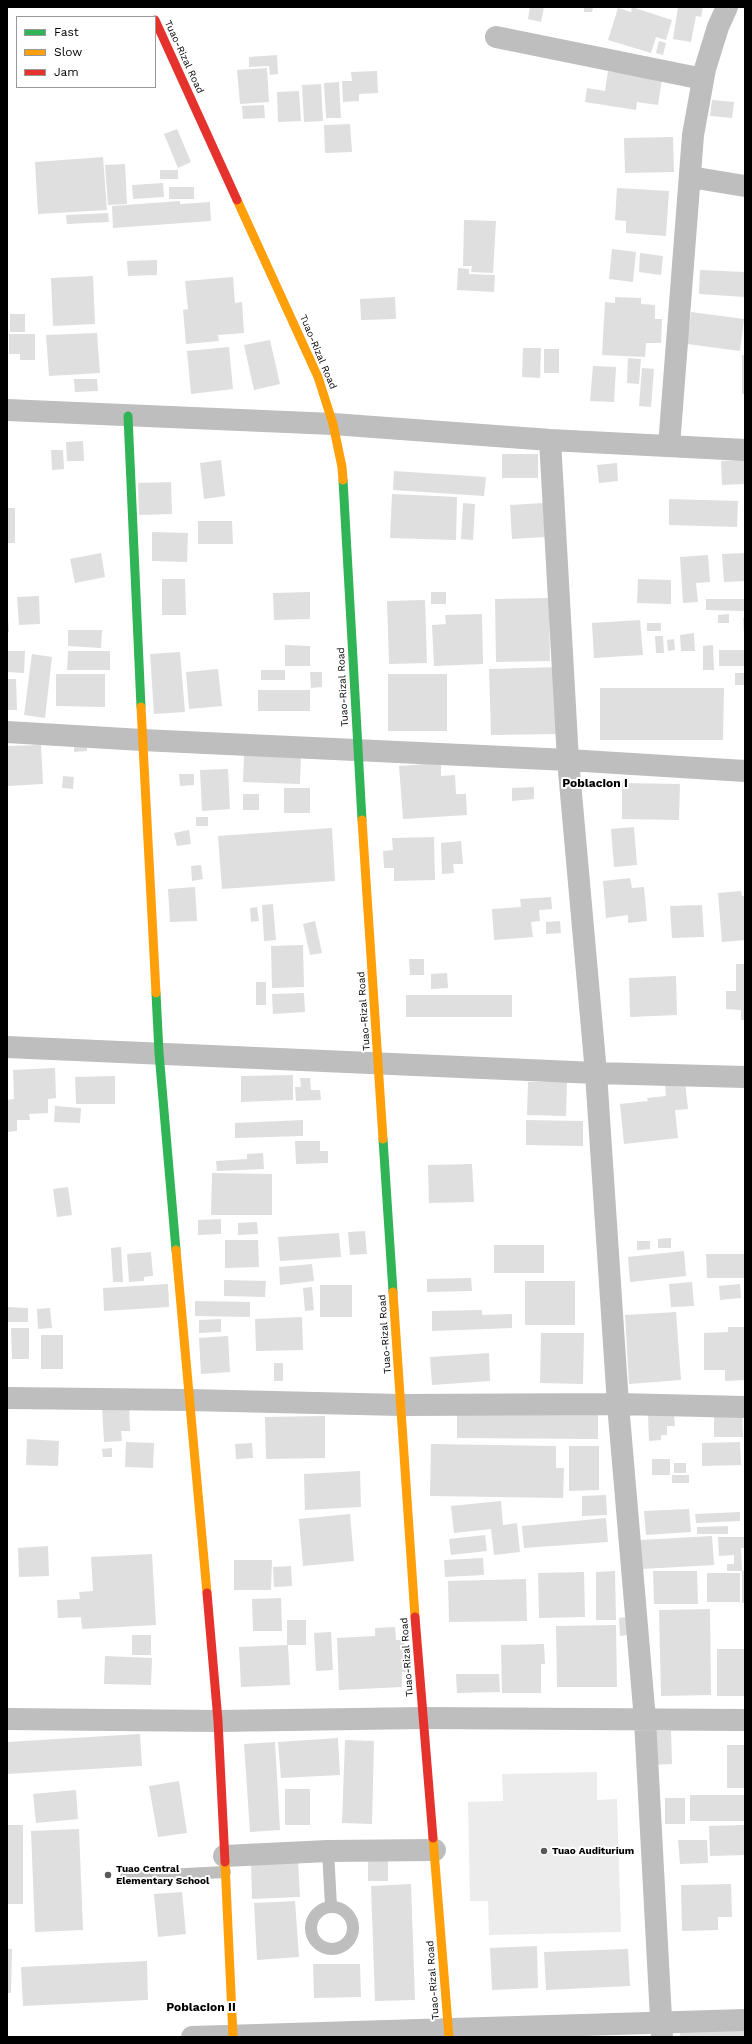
<!DOCTYPE html>
<style>
body{margin:0}
#map{position:relative;width:752px;height:2044px;overflow:hidden;background:#fff;font-family:"Work Sans",sans-serif}
canvas{display:block}
.frame{position:absolute;inset:0;border:8px solid #000;pointer-events:none}
.legend{position:absolute;left:16px;top:16px;width:140px;height:72px;box-sizing:border-box;background:#fff;border:1px solid #999;margin:0;padding:5px 7px;list-style:none;font-size:12px;color:#000}
.legend li{display:flex;align-items:center;gap:8px;height:20px}
.legend b{width:20px;border:1px solid #999}
</style>
<div id="map">
<canvas width="752" height="2044"></canvas>
<div class="frame"></div>
<ul class="legend">
<li><b style="height:5px;background:#30b455"></b>Fast</li>
<li><b style="height:5px;background:#ff9f0a"></b>Slow</li>
<li><b style="height:5px;background:#e5322d"></b>Jam</li>
</ul>
</div>
<script>
const c = document.querySelector('canvas').getContext('2d');
c.lineJoin = 'round';
function fill(path, color) { c.fillStyle = color; c.fill(path, 'evenodd'); }
const poly = rows => new Path2D(rows.map(r => 'M' + r).join(''));
function trace(path, color, width, dash) { c.strokeStyle = color; c.lineWidth = width; c.lineCap = dash ? 'butt' : 'round'; c.setLineDash(dash || []); c.stroke(path); }
function label(font, color, halo, rows, align = 'center') {
  c.font = font + ' "Work Sans",sans-serif'; c.lineWidth = 4; c.setLineDash([]); c.textBaseline = 'middle'; c.strokeStyle = halo; c.fillStyle = color; for (const [text, x, y, turn = 0] of rows) {
    c.save(); c.translate(x, y); c.rotate((+turn || 0) * Math.PI / 180); c.textAlign = isNaN(turn) ? turn : align; if (halo) c.strokeText(text, 0, 0); c.fillText(text, 0, 0); c.restore();
  }
}
fill(poly([
 [597,1772,597,1800,617,1799,621,1932,489,1935,488,1901,470,1901,468,1802,503,1801,502,1774]
]), '#ececec');
fill(poly([
 [530,7,544,7,541,22,528,19],
 [584,7,593,7,592,12,584,12],
 [632,7,672,20,666,40,656,37,651,53,608,40,618,8,631,12],
 [678,7,703,7,701,17,696,16,691,42,673,39],
 [659,41,666,43,663,55,656,53],
 [277,55,278,74,270,75,269,66,249,67,249,57],
 [267,68,269,102,240,104,237,70],
 [377,71,378,93,359,94,359,101,343,102,342,81,352,81,351,72],
 [608,71,662,79,658,105,637,102,636,110,585,102,587,88,605,91],
 [339,82,341,118,326,118,324,83],
 [321,84,323,121,304,122,302,85],
 [299,91,301,121,278,122,277,92],
 [712,100,734,102,732,118,710,116],
 [264,105,265,118,243,119,242,106],
 [350,124,352,152,325,153,324,125],
 [177,129,191,162,178,168,164,134],
 [673,137,674,172,625,173,624,138],
 [103,157,107,210,38,214,35,162],
 [125,164,127,204,108,205,105,165],
 [160,170,178,170,178,179,160,179],
 [163,183,164,197,133,199,132,185],
 [169,187,194,187,194,199,169,199],
 [617,188,669,191,666,236,626,233,626,221,615,220],
 [180,201,180,204,210,202,211,221,113,228,112,206],
 [108,213,109,222,67,224,66,215],
 [464,220,496,221,493,273,471,272,472,266,463,266],
 [612,249,636,252,633,282,609,279],
 [640,253,663,256,661,275,639,272],
 [157,260,157,275,128,276,127,261],
 [458,268,469,269,469,274,495,275,494,292,457,290],
 [700,270,745,272,745,297,699,294],
 [93,276,95,324,53,326,51,278],
 [233,277,235,303,242,302,244,333,218,335,219,341,186,344,183,310,188,309,185,281],
 [395,297,396,319,361,320,360,299],
 [615,297,641,298,641,304,655,305,655,319,662,319,661,343,646,343,645,357,602,355,605,302,615,303],
 [691,312,744,319,740,351,687,344],
 [10,314,25,314,25,332,10,332],
 [97,333,100,373,49,376,46,335],
 [9,334,35,334,35,360,20,360,20,354,9,354],
 [270,340,280,384,254,390,244,345],
 [229,347,233,389,191,394,187,351],
 [523,348,541,348,540,378,522,377],
 [544,349,559,349,559,373,544,373],
 [742,355,745,355,745,394,742,394],
 [628,358,641,359,639,384,627,383],
 [593,366,616,367,614,402,590,401],
 [642,368,654,369,651,407,639,406],
 [74,379,97,379,98,391,75,392],
 [83,441,84,461,67,461,66,442],
 [51,450,63,450,64,469,52,470],
 [502,454,538,454,538,478,502,478],
 [221,460,225,496,204,499,200,463],
 [745,460,745,484,722,485,721,461],
 [617,463,618,481,599,483,597,465],
 [394,471,486,477,484,496,393,490],
 [171,482,172,514,139,515,138,483],
 [392,494,457,497,456,540,390,538],
 [669,499,738,501,737,527,669,525],
 [463,503,475,504,473,540,461,539],
 [543,503,545,537,512,539,510,505],
 [7,508,15,508,15,543,7,543],
 [198,521,232,521,233,544,198,544],
 [152,532,188,533,187,562,152,561],
 [101,553,105,577,75,583,70,559],
 [745,553,745,581,724,582,722,554],
 [708,555,710,582,696,583,698,602,683,603,680,557],
 [162,579,185,579,186,615,162,615],
 [638,579,671,580,671,604,637,603],
 [310,592,310,619,274,620,273,593],
 [431,592,446,592,446,604,431,604],
 [39,596,40,624,19,625,17,597],
 [549,598,550,661,496,662,495,599],
 [706,599,745,599,745,611,706,610],
 [425,600,427,663,389,664,387,601],
 [7,606,9,632,7,632],
 [482,614,483,664,434,666,432,625,446,624,445,615],
 [729,614,729,623,718,623,718,615],
 [743,618,745,618,745,636,744,636],
 [640,620,643,655,594,658,592,623],
 [647,623,661,623,661,631,647,631],
 [68,630,102,630,101,648,68,646],
 [694,633,695,651,681,651,680,635],
 [655,636,663,636,664,653,656,653],
 [674,639,675,650,668,651,667,640],
 [285,645,310,646,310,666,285,666],
 [713,645,714,670,703,670,703,646],
 [719,650,745,650,745,666,719,666],
 [7,651,25,651,24,673,7,672],
 [68,651,110,651,110,670,67,670],
 [180,652,185,712,154,714,150,654],
 [32,654,52,657,45,718,24,715],
 [559,667,561,734,491,735,489,669],
 [218,669,222,706,189,709,186,672],
 [261,670,285,670,285,680,261,680],
 [310,672,322,672,322,687,311,688],
 [735,673,745,673,745,685,735,685],
 [56,674,105,674,105,707,56,706],
 [388,674,447,674,447,731,388,731],
 [7,679,16,679,17,710,7,710],
 [600,688,724,688,723,740,600,740],
 [258,690,310,690,310,711,258,711],
 [87,742,87,751,74,752,74,743],
 [41,745,43,784,7,786,7,746],
 [244,755,301,757,300,784,243,782],
 [441,763,441,776,455,775,456,794,466,794,467,815,403,819,399,766],
 [228,769,230,809,202,811,200,770],
 [179,774,194,774,194,785,180,786],
 [63,776,74,777,73,789,62,788],
 [622,783,680,784,679,820,622,819],
 [534,787,534,799,512,801,512,788],
 [284,788,310,788,310,813,284,813],
 [243,794,259,794,259,810,243,810],
 [196,817,208,817,208,826,196,826],
 [634,827,637,865,614,867,611,829],
 [332,828,335,881,222,889,218,836],
 [189,830,191,844,177,846,174,833],
 [434,837,435,880,394,881,394,868,384,868,383,851,393,850,392,838],
 [461,841,463,864,453,864,454,873,442,874,441,843],
 [201,865,203,879,192,881,191,866],
 [630,878,632,888,644,887,647,921,628,923,628,915,606,918,603,881],
 [195,887,197,921,170,922,168,889],
 [741,891,742,896,745,896,745,940,722,942,718,893],
 [551,897,552,909,539,910,540,921,531,922,533,937,494,940,492,909,521,907,520,899],
 [273,904,276,940,264,941,262,905],
 [702,905,704,937,672,938,670,906],
 [257,907,259,921,251,922,250,908],
 [315,921,322,953,310,955,303,924],
 [560,921,561,933,546,934,546,922],
 [303,945,304,987,272,988,271,946],
 [409,959,424,959,424,975,410,975],
 [736,964,745,964,745,1020,741,1020,741,1010,726,1009,726,991,736,991],
 [447,973,448,988,431,989,431,974],
 [676,976,677,1015,630,1017,629,978],
 [256,982,266,982,266,1005,256,1005],
 [304,993,305,1012,273,1014,272,994],
 [406,995,512,995,512,1017,406,1017],
 [55,1068,56,1098,48,1099,48,1113,29,1114,30,1120,17,1120,17,1131,7,1132,7,1100,14,1099,13,1070],
 [293,1075,293,1100,241,1102,241,1076],
 [115,1076,115,1104,76,1104,75,1077],
 [300,1078,310,1078,311,1090,320,1090,321,1100,296,1101,295,1087,301,1087],
 [685,1081,688,1109,675,1110,678,1138,624,1144,620,1104,648,1101,647,1098,666,1096,665,1083],
 [528,1082,567,1082,566,1116,527,1115],
 [55,1106,81,1108,80,1123,54,1122],
 [303,1120,303,1136,235,1138,235,1123],
 [526,1120,583,1121,583,1146,526,1145],
 [295,1141,320,1141,320,1151,328,1151,328,1163,296,1164],
 [263,1153,264,1169,217,1171,216,1161,247,1159,247,1154],
 [472,1164,474,1202,429,1203,428,1165],
 [212,1173,272,1174,272,1215,211,1215],
 [68,1187,72,1215,57,1217,53,1189],
 [221,1219,221,1234,198,1235,198,1220],
 [257,1222,258,1234,238,1235,238,1223],
 [365,1231,367,1254,350,1255,348,1232],
 [339,1233,341,1257,280,1261,278,1237],
 [671,1238,671,1248,658,1248,658,1239],
 [225,1240,258,1240,259,1267,225,1268],
 [637,1241,650,1241,650,1249,637,1250],
 [494,1245,544,1245,544,1273,494,1273],
 [121,1247,123,1282,113,1282,111,1248],
 [684,1251,686,1276,630,1282,628,1257],
 [151,1252,153,1276,144,1277,144,1281,129,1282,127,1254],
 [706,1254,745,1254,745,1278,707,1278],
 [312,1264,314,1281,280,1285,279,1267],
 [471,1278,472,1291,427,1292,427,1279],
 [224,1280,266,1281,265,1297,224,1296],
 [525,1281,575,1281,575,1325,525,1325],
 [692,1282,694,1306,671,1307,669,1284],
 [168,1284,169,1307,104,1311,103,1288],
 [740,1284,741,1298,720,1300,719,1286],
 [320,1285,352,1285,352,1317,320,1317],
 [312,1287,314,1310,305,1311,303,1288],
 [195,1301,250,1302,250,1317,195,1316],
 [7,1307,28,1308,28,1322,7,1322],
 [50,1308,52,1328,38,1329,37,1309],
 [482,1310,482,1315,512,1314,512,1328,432,1331,432,1311],
 [676,1312,681,1380,629,1384,625,1315],
 [302,1317,303,1350,256,1351,255,1319],
 [221,1319,221,1332,199,1333,199,1320],
 [728,1327,745,1327,745,1380,725,1381,725,1370,704,1370,704,1333,728,1332],
 [11,1328,29,1328,29,1359,12,1359],
 [541,1333,584,1333,583,1384,540,1383],
 [41,1335,63,1335,63,1369,41,1369],
 [228,1336,230,1372,201,1374,199,1338],
 [489,1353,490,1381,432,1385,430,1357],
 [274,1363,283,1363,283,1381,274,1381],
 [129,1405,130,1431,121,1431,122,1441,104,1442,102,1407],
 [457,1411,598,1413,598,1439,457,1438],
 [674,1414,675,1426,667,1426,667,1435,661,1435,661,1440,649,1441,648,1415],
 [742,1414,743,1437,714,1437,714,1415],
 [325,1416,325,1458,266,1459,265,1417],
 [27,1439,59,1441,58,1466,26,1465],
 [126,1442,154,1443,153,1468,125,1467],
 [740,1442,741,1465,702,1466,702,1443],
 [252,1443,253,1458,236,1459,235,1444],
 [431,1444,556,1446,556,1468,564,1468,563,1498,430,1496],
 [569,1446,599,1446,599,1490,569,1491],
 [112,1448,112,1457,103,1457,102,1449],
 [652,1459,670,1459,670,1475,652,1475],
 [674,1463,686,1463,686,1473,674,1473],
 [360,1471,361,1507,305,1510,304,1474],
 [672,1475,689,1475,689,1483,672,1483],
 [606,1495,607,1515,582,1516,582,1496],
 [501,1501,503,1525,517,1523,520,1552,494,1555,491,1529,454,1533,451,1506],
 [689,1509,691,1532,646,1535,644,1511],
 [740,1512,740,1521,696,1523,695,1514],
 [350,1514,354,1561,303,1566,299,1519],
 [606,1518,608,1542,524,1548,522,1526],
 [728,1526,728,1534,697,1534,697,1527],
 [485,1535,487,1551,451,1555,449,1539],
 [712,1536,714,1565,642,1569,640,1540],
 [718,1537,745,1537,745,1548,741,1548,742,1571,745,1570,745,1603,742,1603,742,1571,727,1571,727,1564,734,1564,734,1555,719,1556],
 [48,1546,49,1576,19,1577,18,1548],
 [152,1554,156,1625,82,1629,81,1617,58,1618,57,1600,80,1599,79,1592,93,1591,91,1557],
 [483,1558,484,1575,445,1577,444,1560],
 [234,1560,272,1560,271,1590,234,1590],
 [291,1566,292,1586,274,1587,273,1567],
 [615,1571,616,1620,596,1620,596,1572],
 [653,1571,697,1571,698,1604,654,1604],
 [584,1572,585,1617,539,1618,538,1573],
 [707,1573,740,1573,740,1602,707,1602],
 [526,1579,527,1621,449,1622,448,1581],
 [281,1598,282,1631,253,1631,252,1599],
 [710,1609,711,1695,661,1696,659,1610],
 [628,1617,629,1635,620,1636,619,1618],
 [287,1620,306,1620,306,1645,288,1645,290,1685,241,1687,239,1647,287,1645],
 [616,1625,617,1687,557,1687,556,1626],
 [395,1627,396,1640,404,1640,406,1672,402,1672,402,1687,339,1690,337,1638,375,1636,375,1628],
 [331,1632,333,1670,316,1671,314,1633],
 [132,1635,151,1635,151,1655,132,1655],
 [544,1644,545,1664,541,1664,541,1693,502,1693,501,1645],
 [717,1649,745,1649,745,1696,717,1696],
 [105,1656,152,1658,151,1685,104,1684],
 [456,1674,499,1674,500,1692,457,1693],
 [652,1731,671,1731,672,1764,653,1765],
 [140,1734,142,1766,7,1774,7,1742],
 [338,1738,340,1775,281,1778,278,1742],
 [345,1740,374,1741,372,1824,342,1823],
 [275,1742,280,1830,250,1832,244,1744],
 [727,1745,745,1745,745,1788,727,1788],
 [179,1781,187,1833,158,1837,149,1786],
 [285,1789,310,1789,310,1825,285,1825],
 [76,1790,78,1819,36,1823,33,1794],
 [690,1795,745,1795,745,1821,690,1821],
 [665,1798,685,1798,685,1824,665,1824],
 [7,1825,23,1825,23,1904,7,1904],
 [745,1825,745,1855,710,1856,709,1826],
 [79,1829,83,1930,35,1932,31,1831],
 [678,1840,707,1840,708,1863,680,1864],
 [368,1858,388,1858,388,1881,368,1881],
 [298,1860,300,1897,252,1899,251,1862],
 [411,1884,415,2000,375,2001,371,1886],
 [731,1884,732,1917,718,1917,718,1930,682,1931,681,1885],
 [182,1892,186,1934,158,1937,154,1894],
 [295,1901,299,1957,257,1960,254,1903],
 [537,1946,538,1988,492,1990,490,1948],
 [7,1949,12,1949,11,1993,7,1993],
 [628,1949,630,1986,546,1990,544,1952],
 [147,1961,148,2000,23,2006,21,1967],
 [313,1964,360,1964,361,1997,314,1998],
 [680,2024,744,2024,744,2037,680,2037]
]), '#dfdfdf');
trace(poly([
 [328,1851,331,1906],
 [126,1877,225,1872],
 '311 1928a21 21 0 1 1 42 0a21 21 0 1 1-42 0Z'
]), '#bebebe', 12);
trace(poly([
 [496,37,703,79],
 [690,177,745,186],
 [7,410,333,424,550,440,745,450],
 [550,440,568,760,596,1073,618,1404,645,1720,662,2037],
 [669,446,693,135,705,69,718,27,727,7],
 [7,732,142,740,568,760,745,771],
 [7,1047,596,1073,745,1077],
 [7,1398,189,1400,401,1405,618,1404,745,1407],
 [7,1719,218,1721,423,1718,745,1720],
 [224,1856,328,1851,435,1850],
 [192,2037,745,2020]
]), '#bebebe', 22);
trace(poly([
 [128,416,141,707],
 [343,480,362,820],
 [156,993,159,1053,176,1250],
 [383,1139,393,1292]
]), '#30b455', 9);
trace(poly([
 [237,200,318,377,333,424,342,467,343,480],
 [141,707,156,993],
 [362,820,383,1139],
 [176,1250,207,1593],
 [393,1292,415,1617],
 [433,1838,449,2037],
 [225,1862,233,2037]
]), '#ff9f0a', 9);
trace(poly([
 [155,20,237,200],
 [207,1593,218,1721,225,1862],
 [415,1617,433,1838]
]), '#e5322d', 9);
for (const [x, y, r, color] of [
 [544,1851,4,"#595959"],
 [108,1875,4,"#595959"]
]) { const dot = new Path2D(); dot.arc(x, y, r, 0, 2 * Math.PI); c.fillStyle = color; c.fill(dot); trace(dot, '#fff', 1.5); }
label('10px', '#000', '#fff', [
 ["Tuao-Rizal Road",184,57,65],
 ["Tuao-Rizal Road",318,352,67],
 ["Tuao-Rizal Road",343,687,-93],
 ["Tuao-Rizal Road",364,1011,-94],
 ["Tuao-Rizal Road",385,1334,-94],
 ["Tuao-Rizal Road",407,1657,-94],
 ["Tuao-Rizal Road",433,1980,-94]
]);
label('bold 10px', '#000', '#fff', [
 ["Tuao Auditurium",552,1851],
 ["Tuao Central",116,1869],
 ["Elementary School",116,1881]
], 'left');
label('bold 12px', '#000', '#fff', [
 ["Poblacion I",595,783],
 ["Poblacion II",201,2007]
]);
</script>
